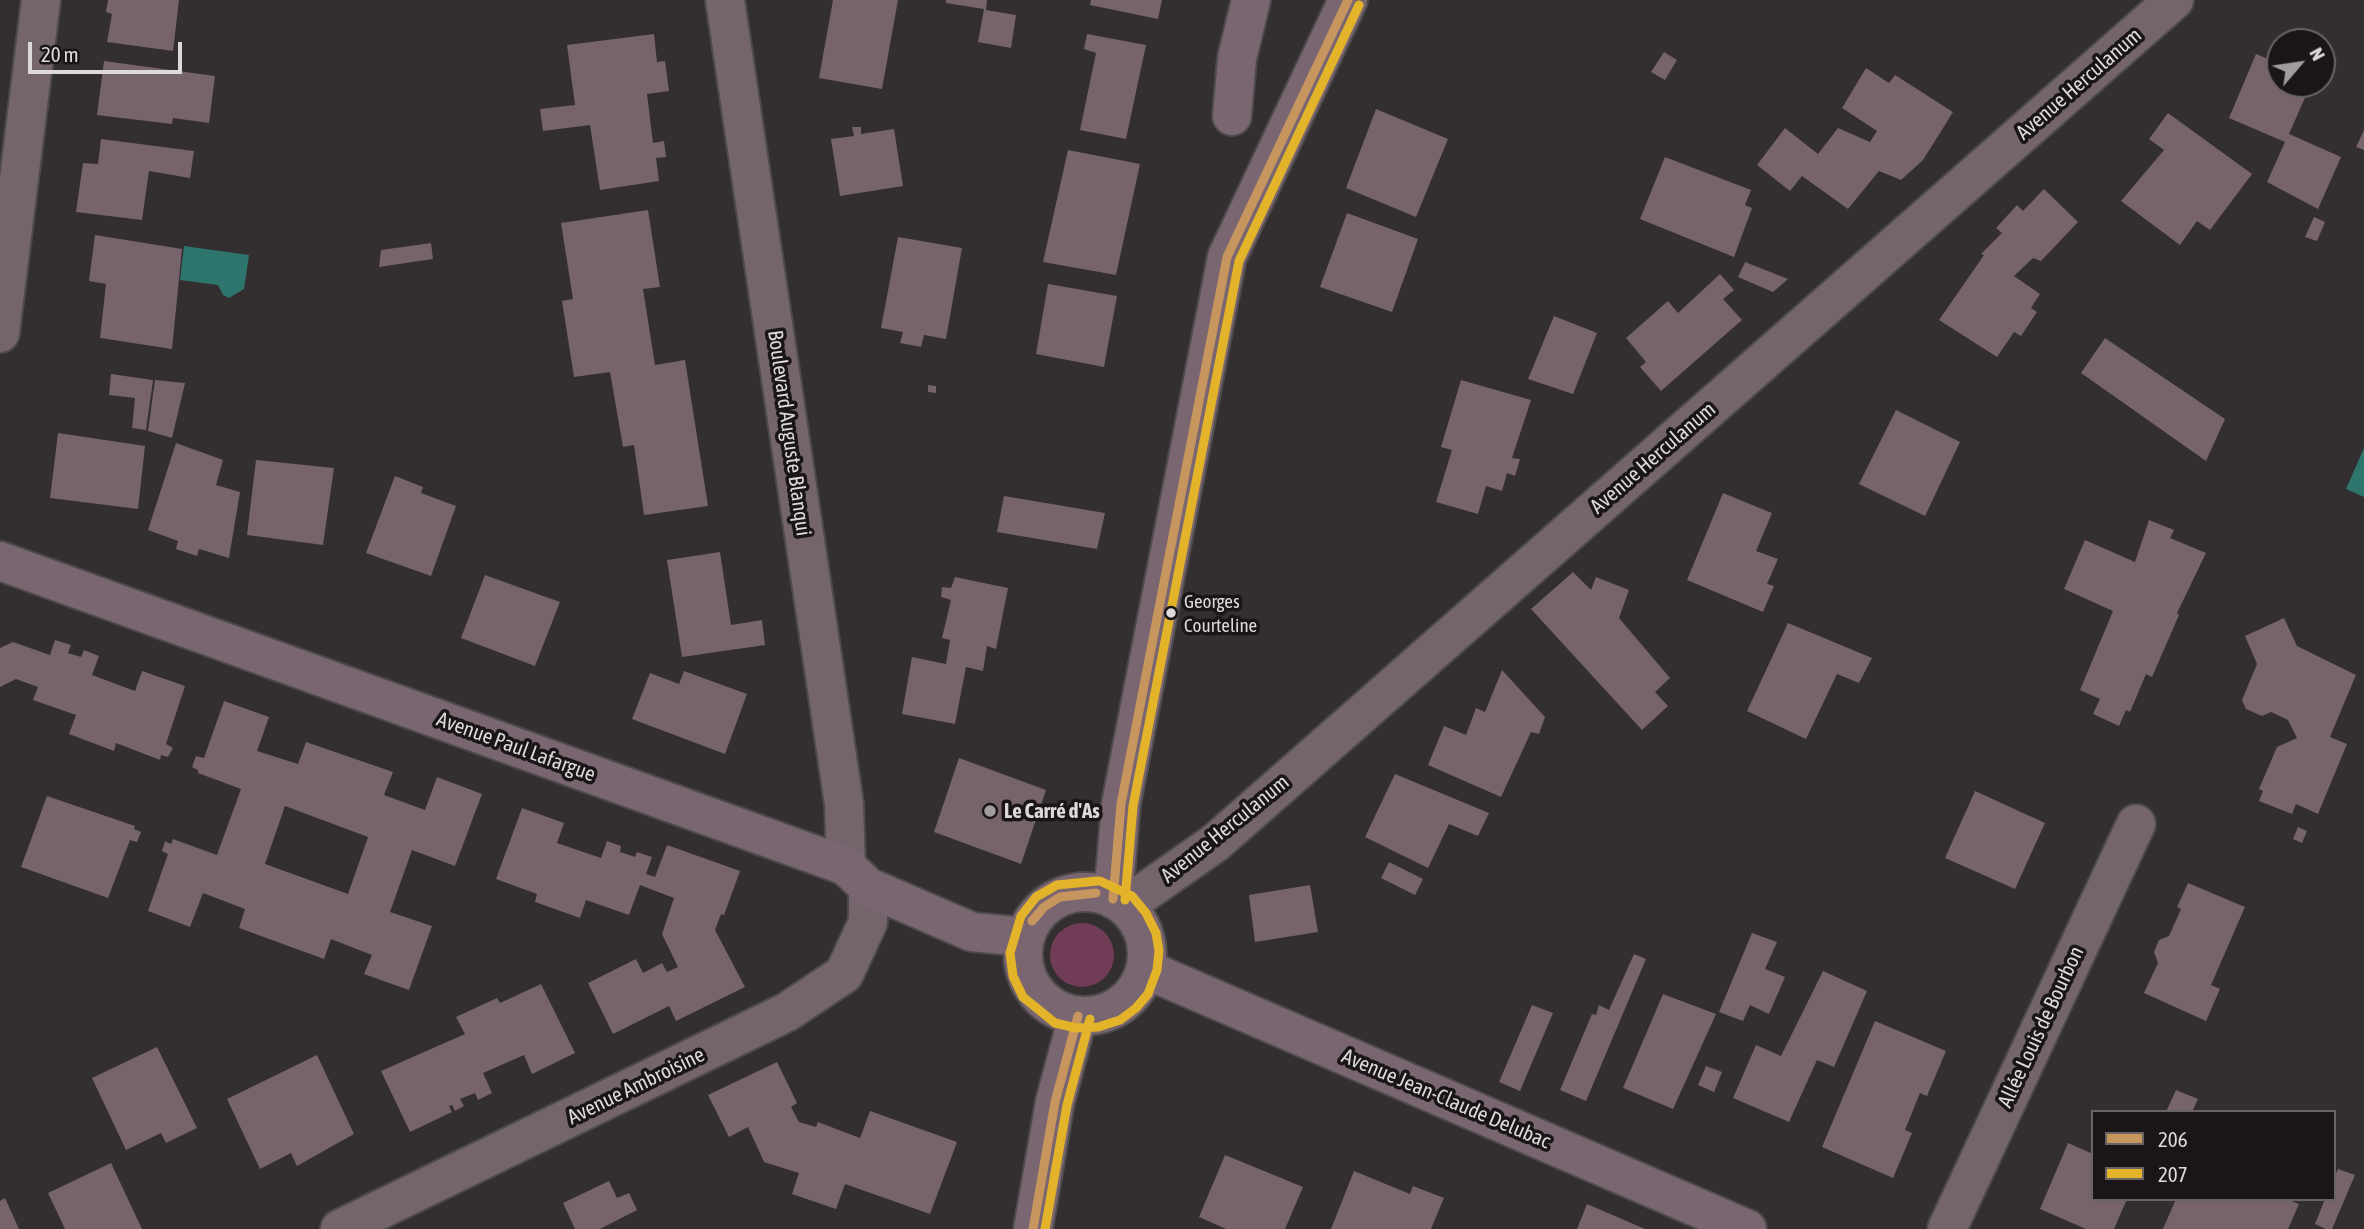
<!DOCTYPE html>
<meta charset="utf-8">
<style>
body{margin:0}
#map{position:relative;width:2364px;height:1229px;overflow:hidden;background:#332e30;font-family:"Asap Condensed",sans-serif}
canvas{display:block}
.legend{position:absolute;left:2091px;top:1110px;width:245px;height:91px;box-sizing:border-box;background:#1a1618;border:2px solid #686466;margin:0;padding:9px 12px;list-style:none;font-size:21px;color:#ddd8da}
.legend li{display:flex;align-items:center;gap:14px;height:35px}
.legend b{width:35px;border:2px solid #686466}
.north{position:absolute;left:2266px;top:28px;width:70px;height:70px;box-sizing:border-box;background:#1a1618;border:2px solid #686466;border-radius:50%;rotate:61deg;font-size:19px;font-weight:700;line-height:28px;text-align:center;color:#ddd8da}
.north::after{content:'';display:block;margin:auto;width:24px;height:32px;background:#a29c9e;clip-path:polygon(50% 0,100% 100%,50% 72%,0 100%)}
.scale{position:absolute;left:28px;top:42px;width:154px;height:32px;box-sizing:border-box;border:4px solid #ddd8da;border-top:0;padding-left:9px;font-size:21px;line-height:24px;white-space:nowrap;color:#ddd8da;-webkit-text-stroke:5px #1a1618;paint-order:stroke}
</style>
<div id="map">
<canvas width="2364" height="1229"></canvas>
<ul class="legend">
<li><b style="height:9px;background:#c7955e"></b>206</li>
<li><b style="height:9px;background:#e3b32a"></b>207</li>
</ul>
<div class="north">N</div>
<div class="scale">20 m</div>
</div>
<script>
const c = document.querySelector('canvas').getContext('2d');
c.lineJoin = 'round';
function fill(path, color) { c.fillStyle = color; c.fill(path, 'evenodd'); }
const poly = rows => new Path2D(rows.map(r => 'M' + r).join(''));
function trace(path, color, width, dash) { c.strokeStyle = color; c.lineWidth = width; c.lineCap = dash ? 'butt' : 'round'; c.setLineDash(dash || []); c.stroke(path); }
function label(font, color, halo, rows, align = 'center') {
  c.font = font + ' "Asap Condensed",sans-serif'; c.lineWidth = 7; c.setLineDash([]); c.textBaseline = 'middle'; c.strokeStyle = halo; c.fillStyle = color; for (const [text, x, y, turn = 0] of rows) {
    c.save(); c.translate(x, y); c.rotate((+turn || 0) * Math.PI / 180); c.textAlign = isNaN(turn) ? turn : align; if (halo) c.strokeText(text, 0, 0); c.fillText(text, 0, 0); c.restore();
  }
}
fill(poly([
 '1050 955a32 32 0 1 1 64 0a32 32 0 1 1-64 0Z'
]), '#703c56');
fill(poly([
 [184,246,249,255,244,289,229,298,223,295,218,285,180,280],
 [2364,448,2364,497,2346,489]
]), '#2e756d');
fill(poly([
 [108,0,179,0,173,51,107,42,112,14,106,12],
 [833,0,898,0,882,89,819,78],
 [946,0,987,0,986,10,1016,15,1011,48,978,42,984,9,946,3],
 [1091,0,1162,0,1158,19,1090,5],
 [654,34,657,62,665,61,669,91,647,94,653,143,664,141,666,157,656,158,659,181,600,190,590,125,543,131,540,109,575,105,567,45],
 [1087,34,1146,45,1126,139,1080,130,1096,53,1084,49],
 [1664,52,1677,60,1665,80,1651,72],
 [2256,54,2280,64,2280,84,2311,84,2289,134,2341,157,2318,209,2267,182,2285,142,2229,118],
 [104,61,215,76,209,123,173,118,172,124,97,115],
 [1866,68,1889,83,1895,75,1953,112,1923,160,1901,180,1879,171,1848,209,1802,176,1790,191,1757,165,1785,128,1818,154,1838,128,1870,142,1877,131,1842,108],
 [1376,109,1448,139,1416,217,1346,188],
 [2168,113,2252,174,2210,230,2197,221,2180,245,2121,201,2164,150,2149,139],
 [852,127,861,127,861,134,894,129,903,186,840,196,831,139,854,136],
 [2364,130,2364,150,2356,147],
 [101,139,194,151,190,178,149,171,142,220,76,212,83,163,98,164],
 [1068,150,1140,164,1116,275,1043,262],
 [1665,157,1751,190,1745,205,1752,208,1734,257,1640,219],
 [2044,189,2078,222,2041,261,2033,258,2014,276,2040,294,2031,308,2037,312,2021,336,2014,332,1997,357,1939,320,1984,255,1981,254,2002,233,1996,228,2017,205,2023,211],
 [648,210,660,287,643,289,655,365,685,360,708,506,644,515,634,445,623,447,610,372,574,377,562,301,573,299,561,223],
 [1347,213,1418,239,1392,312,1320,287],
 [2314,217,2325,222,2317,241,2305,237],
 [95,235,182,249,172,349,100,338,106,284,89,281],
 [898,237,962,248,946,339,924,335,921,347,900,343,903,332,881,328],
 [431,243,433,259,379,267,381,250],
 [1745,262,1788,279,1773,292,1738,277],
 [1720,274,1734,290,1723,299,1742,320,1661,391,1640,367,1646,362,1626,338,1668,301,1678,313],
 [1048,284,1117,296,1104,367,1036,354],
 [1554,316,1597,333,1573,394,1528,379],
 [2105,338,2225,419,2206,461,2081,373],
 [111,374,153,380,146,430,132,428,135,398,109,395],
 [155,380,185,383,172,438,148,431],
 [1461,380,1531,400,1512,458,1520,459,1515,476,1507,473,1502,491,1486,486,1478,514,1436,502,1452,450,1441,447],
 [928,385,936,386,936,393,928,392],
 [1896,410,1960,442,1925,516,1859,484],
 [58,433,145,446,138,509,50,498],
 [176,443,223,460,216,485,240,492,229,558,199,549,197,556,176,549,178,541,148,530],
 [256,460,334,468,323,545,247,535],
 [395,476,423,487,421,493,456,506,431,576,366,553],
 [1723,493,1772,513,1756,551,1778,559,1767,584,1774,586,1763,612,1687,580],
 [1004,496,1105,513,1097,549,997,532],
 [2149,520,2174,530,2170,538,2206,553,2177,613,2179,615,2152,677,2146,674,2130,712,2126,710,2119,726,2093,714,2100,699,2080,690,2113,611,2064,589,2085,540,2135,562],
 [720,552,731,625,762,620,765,645,682,657,667,560],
 [1573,572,1591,590,1596,577,1629,590,1619,618,1670,678,1655,692,1668,706,1642,730,1531,609],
 [485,575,560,602,535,666,461,638],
 [955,577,1008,588,996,649,987,646,983,671,966,667,955,724,902,714,912,657,946,664,950,640,942,638,951,600,941,597,942,587,951,588],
 [2284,618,2297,646,2356,675,2330,737,2347,744,2318,814,2296,804,2292,814,2259,801,2263,791,2259,789,2277,747,2297,738,2288,720,2271,712,2262,716,2246,709,2242,700,2257,664,2245,636],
 [1788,623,1872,658,1859,683,1837,674,1806,739,1747,711],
 [55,640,71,645,68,653,81,657,84,650,99,656,92,675,135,691,142,671,185,686,166,744,173,748,168,757,161,755,160,760,116,743,114,751,69,734,76,715,33,700,38,687,16,679,0,687,0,648,13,642,50,655],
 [1502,670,1545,717,1539,734,1531,732,1501,797,1428,765,1444,726,1466,735,1476,708,1485,712],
 [684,671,747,694,725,754,632,719,650,673,679,684],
 [224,701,269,717,257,751,298,764,306,742,393,772,384,795,425,810,437,777,482,794,455,866,412,850,390,912,432,926,409,990,364,974,372,955,331,939,324,959,239,928,245,909,203,893,190,927,148,911,168,854,162,851,165,841,171,844,173,839,217,855,241,789,198,773,198,770,192,767,196,756,204,758],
 [285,806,368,837,348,894,265,864],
 [959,758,1046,790,1021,864,934,832],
 [1395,774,1489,813,1478,836,1449,824,1428,868,1365,837],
 [1975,791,2045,823,2015,889,1945,858],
 [47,796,135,826,134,829,141,832,137,842,130,840,108,898,21,867],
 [522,808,564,823,557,843,601,858,607,841,621,846,620,852,635,857,637,852,652,857,646,874,655,877,667,845,740,871,724,915,721,914,715,930,745,987,676,1021,669,1006,613,1034,588,983,636,959,643,973,662,963,667,972,678,967,662,934,674,898,640,885,629,915,586,900,580,918,535,902,537,894,496,879],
 [2298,827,2307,831,2302,843,2293,839],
 [1389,862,1423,879,1415,895,1381,878],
 [2188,883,2245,907,2211,985,2220,989,2206,1021,2144,993,2158,963,2154,952,2159,940,2169,936,2181,909,2177,907],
 [1310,885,1318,932,1255,942,1249,895],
 [1752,933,1777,942,1765,969,1785,977,1769,1014,1750,1005,1743,1021,1719,1012],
 [1634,954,1646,959,1586,1101,1560,1090,1592,1014,1596,1015,1599,1005,1609,1010],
 [1823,971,1867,991,1834,1067,1817,1060,1789,1122,1733,1098,1756,1045,1781,1056],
 [541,984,575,1053,532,1074,524,1055,483,1073,492,1093,478,1100,475,1093,460,1099,464,1106,455,1111,452,1105,449,1106,452,1112,410,1132,381,1071,465,1034,456,1017,497,998,500,1003],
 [1663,994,1716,1014,1673,1109,1623,1088],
 [1532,1005,1553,1013,1520,1091,1499,1082],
 [1875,1021,1946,1051,1927,1096,1920,1093,1905,1130,1912,1133,1893,1178,1822,1147],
 [157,1047,197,1128,166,1143,161,1133,126,1150,92,1078],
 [317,1055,354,1134,297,1166,291,1153,260,1169,227,1099],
 [777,1062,797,1103,791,1107,799,1122,816,1127,818,1122,860,1138,870,1111,957,1142,930,1214,845,1184,836,1209,792,1194,799,1173,764,1162,748,1127,729,1137,708,1095],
 [1706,1066,1722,1072,1714,1092,1698,1085],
 [2176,1090,2198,1099,2192,1112,2166,1112],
 [2068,1143,2093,1154,2093,1199,2127,1199,2114,1229,2086,1229,2040,1209],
 [1225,1155,1303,1187,1285,1229,1226,1229,1199,1217],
 [111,1163,142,1229,65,1229,48,1193],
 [2338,1169,2355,1175,2332,1229,2326,1229,2315,1224,2325,1199,2334,1199,2334,1178],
 [1354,1171,1410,1194,1413,1186,1444,1198,1431,1229,1331,1229],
 [609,1181,617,1198,629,1193,637,1210,600,1229,575,1229,563,1203],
 [5,1198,19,1229,0,1229,0,1201],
 [2176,1199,2286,1199,2299,1204,2288,1229,2163,1229],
 [1587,1204,1645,1229,1577,1229]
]), '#77636c');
const street = poly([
 [725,0,844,804,846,866],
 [0,333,41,0],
 [1125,906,1215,843,2174,0],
 [340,1229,787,1012,844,974,868,922,868,887],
 [1947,1229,2136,824]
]);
const secondary = poly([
 [1232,116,1237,58,1251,0],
 [0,561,846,866,868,887,972,932,1025,937],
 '1023 954a62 62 0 1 1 124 0a62 62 0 1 1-124 0Z',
 [1113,899,1121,804,1227,257,1348,0],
 [1145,969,1747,1229],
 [1033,1229,1055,1102,1078,1016]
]);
trace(street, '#4d4a4b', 42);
trace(secondary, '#4d4a4b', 42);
trace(street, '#74656c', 38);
trace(secondary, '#796670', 38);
trace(poly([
 [1113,899,1121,804,1227,257,1348,0],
 [1032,921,1044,907,1060,897,1096,893],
 [1033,1229,1055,1102,1078,1016]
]), '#c7955e', 9);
trace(poly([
 [1097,881,1057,885,1036,897,1021,916,1010,953,1013,976,1023,997,1055,1023,1076,1028,1098,1027,1120,1020,1136,1008,1148,994,1157,970,1159,951,1156,933,1146,913,1132,896,1100,881],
 [1125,900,1133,806,1239,261,1359,5],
 [1045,1229,1067,1105,1090,1019]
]), '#e3b32a', 9);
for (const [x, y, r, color] of [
 [1171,613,6,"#ddd8da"],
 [990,811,7,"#a29c9e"]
]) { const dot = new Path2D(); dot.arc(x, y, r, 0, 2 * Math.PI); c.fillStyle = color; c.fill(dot); trace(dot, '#1a1618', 2.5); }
label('19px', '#ddd8da', '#1a1618', [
 ["Georges",1184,602],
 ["Courteline",1184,626]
], 'left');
label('21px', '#ddd8da', '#1a1618', [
 ["Avenue Herculanum",2079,84,-41],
 ["Boulevard Auguste Blanqui",789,433,82],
 ["Avenue Herculanum",1653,458,-41],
 ["Avenue Paul Lafargue",516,747,20],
 ["Avenue Herculanum",1225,829,-39],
 ["Allée Louis de Bourbon",2041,1027,-65],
 ["Avenue Ambroisine",636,1086,-26],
 ["Avenue Jean-Claude Delubac",1446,1099,23]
]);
label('bold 21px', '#ddd8da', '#1a1618', [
 ["Le Carré d'As",1004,811]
], 'left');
</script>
